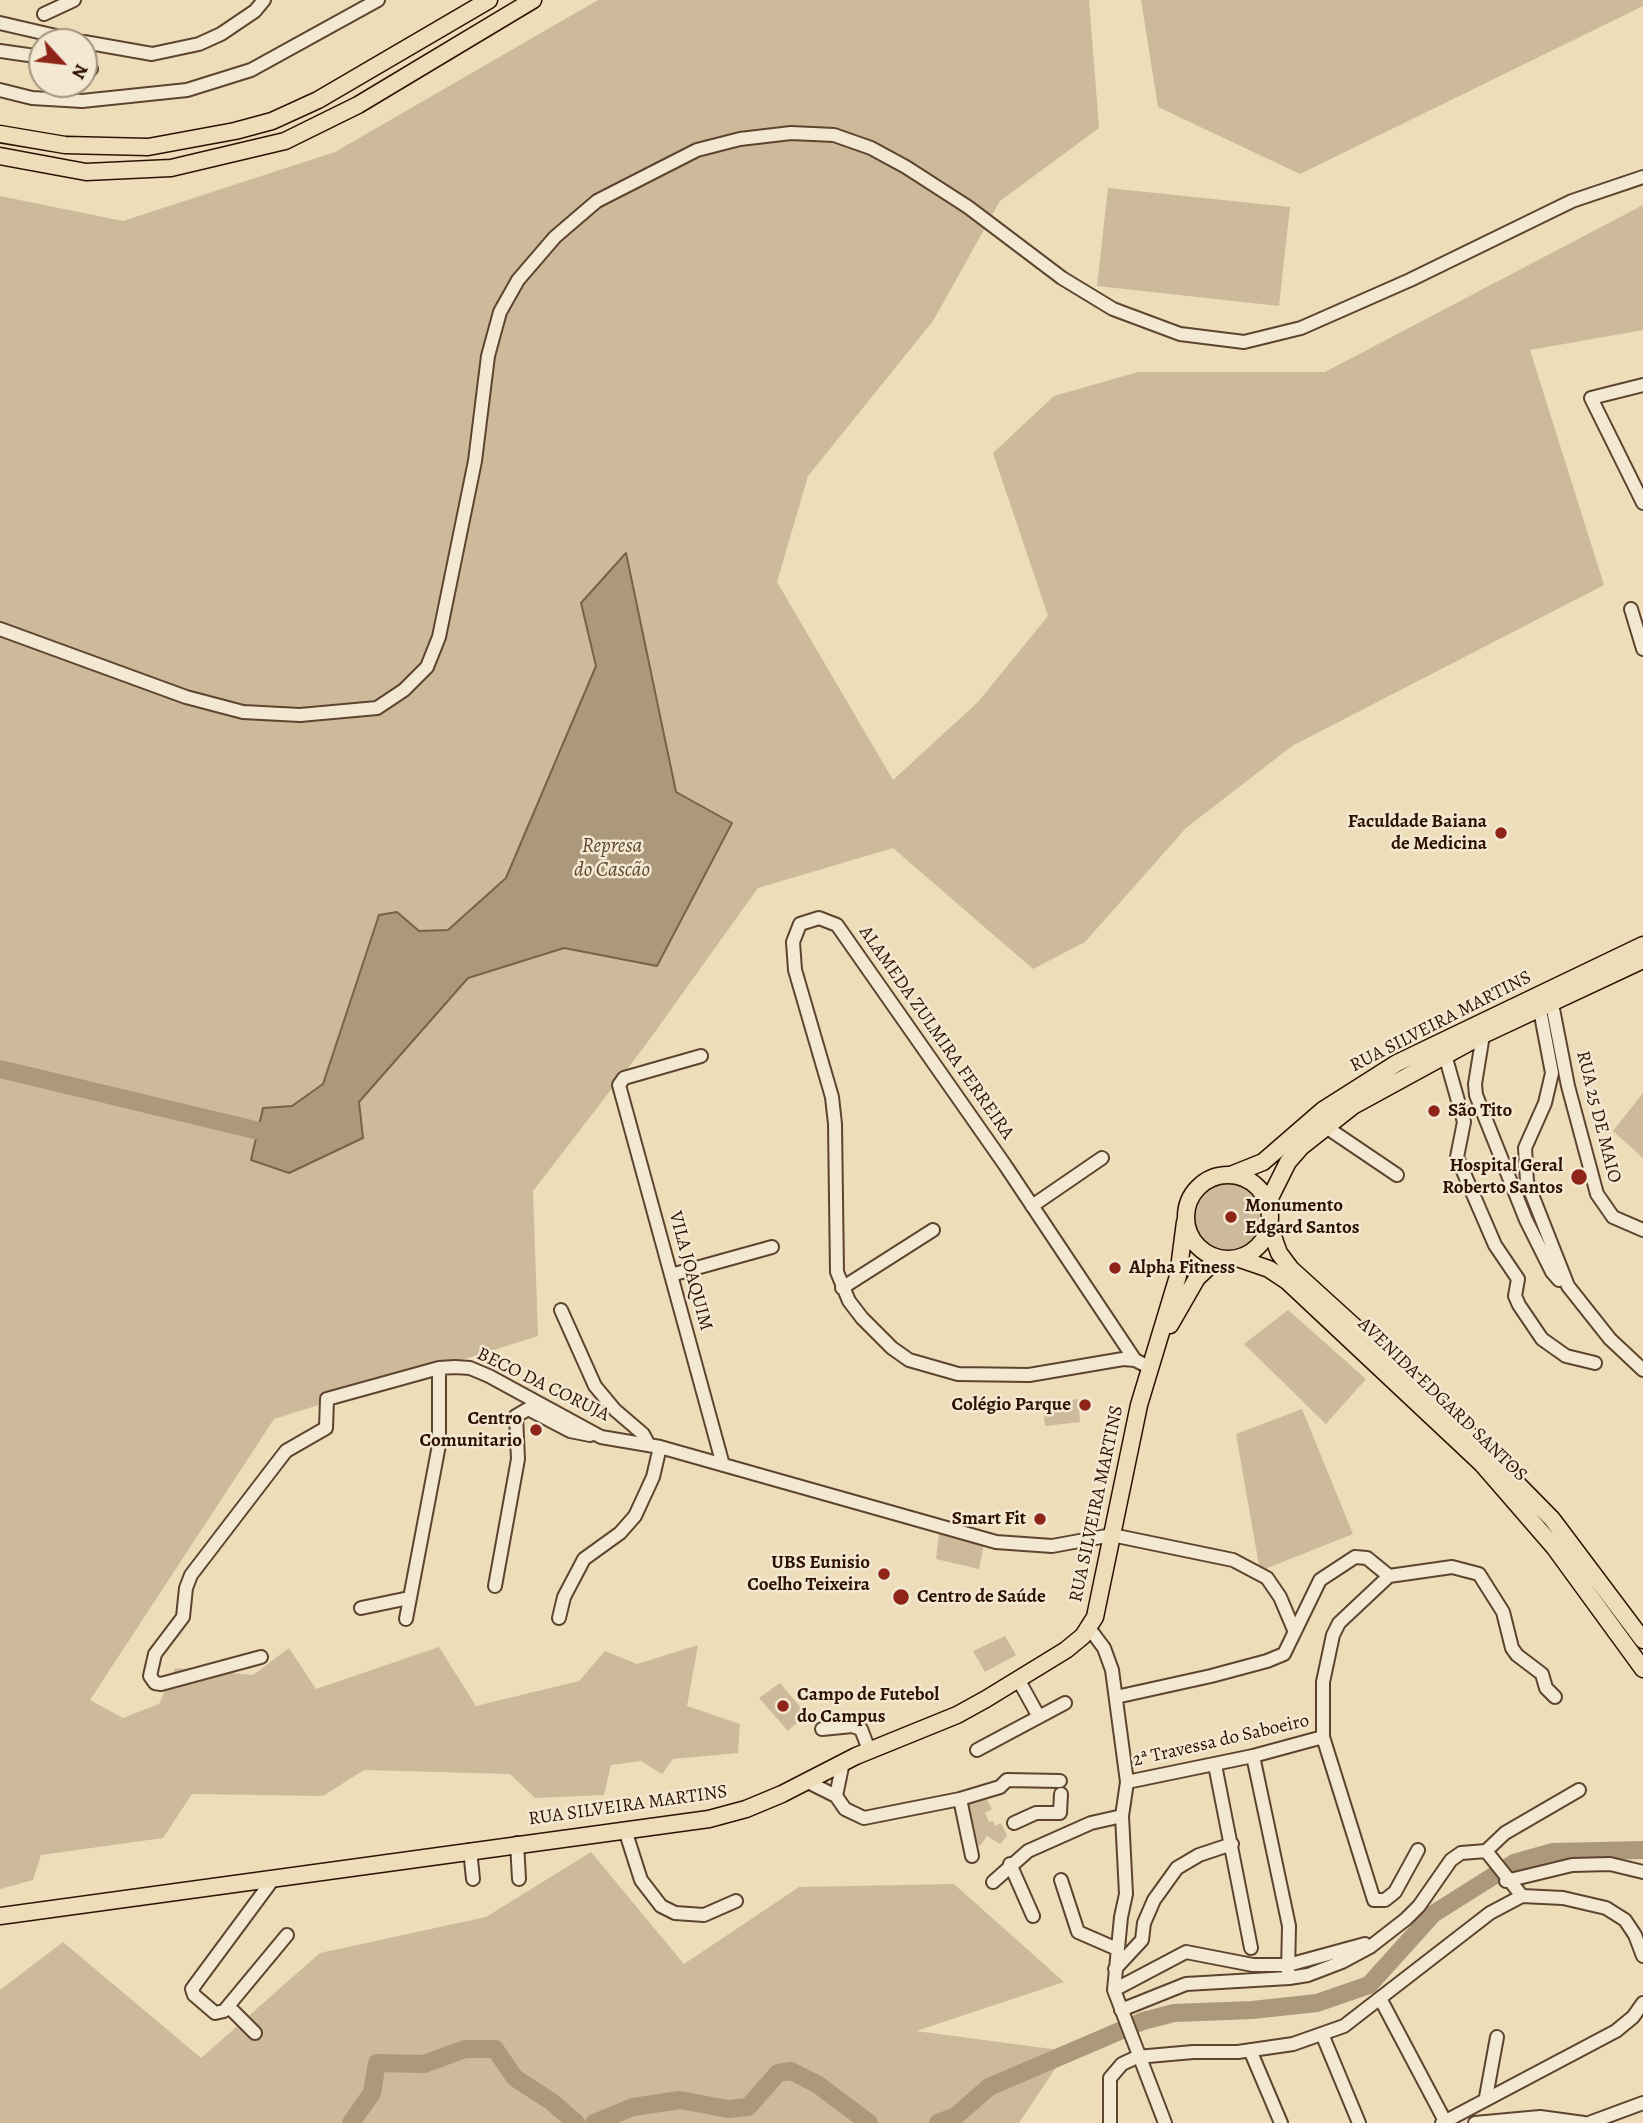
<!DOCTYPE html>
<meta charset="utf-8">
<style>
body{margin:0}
#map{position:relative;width:1643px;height:2123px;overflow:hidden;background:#edddb9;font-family:Alegreya,serif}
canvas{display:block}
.north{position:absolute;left:28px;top:28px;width:70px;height:70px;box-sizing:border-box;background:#f3e9d2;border:2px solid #a4937e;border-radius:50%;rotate:117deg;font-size:19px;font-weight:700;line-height:28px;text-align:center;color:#2e1101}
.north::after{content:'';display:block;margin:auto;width:24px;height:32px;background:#8f2418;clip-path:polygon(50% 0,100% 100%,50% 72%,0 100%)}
</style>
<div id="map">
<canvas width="1643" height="2123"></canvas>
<div class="north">N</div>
</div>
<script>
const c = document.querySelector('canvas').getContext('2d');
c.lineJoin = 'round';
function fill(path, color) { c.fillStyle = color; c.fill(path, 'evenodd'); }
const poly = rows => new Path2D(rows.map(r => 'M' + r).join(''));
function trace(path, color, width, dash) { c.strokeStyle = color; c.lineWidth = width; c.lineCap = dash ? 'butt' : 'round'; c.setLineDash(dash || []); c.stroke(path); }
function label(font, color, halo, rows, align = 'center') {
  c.font = font + ' Alegreya,serif'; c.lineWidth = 5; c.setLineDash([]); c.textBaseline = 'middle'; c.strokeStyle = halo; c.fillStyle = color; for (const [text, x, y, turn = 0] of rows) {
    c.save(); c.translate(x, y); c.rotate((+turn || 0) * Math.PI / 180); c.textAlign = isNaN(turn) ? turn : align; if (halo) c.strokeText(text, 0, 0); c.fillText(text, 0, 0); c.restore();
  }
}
fill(poly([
 [598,0,1089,0,1099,128,1000,201,933,321,808,476,777,582,893,780,978,702,1048,616,993,453,1054,396,1138,372,1325,372,1643,205,1643,330,1530,350,1604,585,1292,746,1186,828,1085,942,1033,969,893,848,758,888,647,1043,533,1191,538,1336,274,1419,90,1700,123,1718,159,1704,175,1668,253,1675,289,1648,316,1689,439,1647,476,1706,579,1681,605,1651,637,1664,698,1645,687,1706,740,1724,738,1753,673,1759,662,1774,641,1761,611,1765,604,1795,535,1798,510,1774,364,1770,323,1796,192,1794,163,1838,41,1855,33,1880,0,1889,0,196,123,221,335,152],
 [626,553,676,792,657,965,564,948,468,978,359,1102,263,1108,292,1106,323,1084,379,915,397,912,419,931,448,930,506,878,596,666,581,603],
 [1141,0,1643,0,1643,6,1300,174,1158,107],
 [1108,188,1290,207,1279,306,1097,286],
 [1643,1093,1643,1158,1613,1131],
 '1192 1217a35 35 0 1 1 70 0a35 35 0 1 1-70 0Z',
 [1288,1310,1366,1379,1326,1424,1244,1344],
 [1078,1399,1080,1422,1045,1426,1043,1403],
 [1302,1409,1353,1534,1260,1571,1236,1434],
 [939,1533,984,1544,979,1569,936,1559],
 [1005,1636,1016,1655,985,1672,973,1651],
 [780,1683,806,1714,788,1731,759,1698],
 [985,1796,992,1809,985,1813,989,1822,993,1821,995,1826,1001,1823,1007,1836,1000,1844,987,1836,980,1846,974,1844,968,1803],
 [591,1852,684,1964,799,1887,954,1884,1064,1982,916,2031,1067,2051,1019,2123,0,2123,0,1990,63,1942,201,2058,320,1953,486,1917]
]), '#cdba9a');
const water = poly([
 [626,553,676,792,732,823,657,966,564,948,468,978,359,1102,363,1138,289,1173,251,1160,263,1108,292,1106,323,1084,379,915,397,912,419,931,448,930,506,878,596,666,581,603,626,553]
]);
fill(water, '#ac987a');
trace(water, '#7a624a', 2);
trace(poly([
 [0,1069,280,1136],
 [351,2123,372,2093,377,2063,424,2064,465,2049,495,2049,515,2078,552,2102,576,2123],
 [594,2123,633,2107,680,2100,728,2109,748,2107,778,2073,791,2071,817,2084,869,2123],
 [938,2123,956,2116,989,2087,1143,2021,1174,2013,1252,2010,1317,2003,1369,1985,1433,1914,1514,1863,1553,1852,1643,1850]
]), '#ac987a', 18);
const minor = poly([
 [44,14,74,0],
 [0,23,82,42],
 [84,42,152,54,199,44,221,34,255,11,264,0],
 [0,51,42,57],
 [84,67,91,69],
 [0,90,32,98,82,101,187,90,251,70,378,0],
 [1643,385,1591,398,1643,503],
 [1631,609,1643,649],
 [0,629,186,697,243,712,300,715,377,708,404,690,427,667,439,637,475,461,488,356,500,312,518,280,555,237,597,201,697,150,740,139,791,133,834,135,871,148,906,167,968,207,1062,278,1113,309,1180,334,1244,342,1301,328,1410,280,1572,201,1643,177],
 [1547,997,1552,1004,1568,1086,1597,1194,1613,1217,1643,1230],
 [1540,1010,1552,1073,1545,1103,1525,1148,1527,1182,1568,1286,1610,1339,1643,1370],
 [1483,1035,1475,1084,1476,1095,1526,1220,1552,1272,1559,1280],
 [1445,1055,1464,1122,1457,1157,1495,1245,1518,1279,1515,1296,1519,1305,1542,1339,1566,1356,1595,1363],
 [701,1056,624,1078,619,1085,723,1465],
 [1326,1127,1397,1175],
 [1032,1206,1102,1158],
 [671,1275,772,1247],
 [842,1288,933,1230],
 [561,1310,595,1386,615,1410,643,1434,649,1445],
 [1135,1360,1005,1165,837,925,819,918,800,924,793,942,795,970,832,1097,835,1124,837,1272,849,1301,862,1318,892,1348,909,1360,958,1374,1029,1375,1123,1359,1135,1360,1149,1367],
 [1389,1576,1339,1623,1333,1635,1323,1682,1323,1737,1374,1900,1385,1900,1395,1892,1418,1850],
 [1389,1576,1452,1567,1479,1574,1503,1612,1512,1648,1517,1655,1542,1674,1546,1688,1555,1697],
 [495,1586,518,1459,516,1416,528,1409,570,1431,590,1435],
 [361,1608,409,1598],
 [559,1618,564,1597,584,1559,620,1533,635,1516,653,1477,660,1447],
 [406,1619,439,1445,439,1368],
 [1089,1628,1104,1648,1112,1670,1127,1782,1122,1816,1126,1894,1121,1917,1114,1990,1165,2123],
 [261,1657,161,1684,155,1683,150,1676,155,1654,183,1617,186,1588,191,1575,286,1451,326,1428,327,1399,439,1368,455,1367,470,1368,489,1376,601,1437,660,1447,996,1542,1052,1546,1112,1535,1233,1560,1267,1578,1280,1597,1294,1630],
 [1018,1679,1039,1717],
 [1116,1697,1211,1676,1267,1661,1284,1654,1320,1580,1355,1557,1367,1558,1389,1576],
 [822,1729,852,1726,861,1729,869,1750],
 [977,1750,1065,1703],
 [1253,1756,1289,1926,1288,1972],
 [1215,1765,1251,1948],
 [806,1781,836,1796,845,1809,864,1818,960,1799,1000,1787,1007,1780,1060,1781],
 [1127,1782,1253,1756,1323,1737],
 [836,1796,843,1762],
 [960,1799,972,1856],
 [1014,1823,1036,1813,1060,1813,1061,1794],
 [625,1830,641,1880,661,1906,675,1913,704,1915,736,1901],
 [517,1843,519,1879],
 [470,1850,473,1879],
 [1486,1851,1505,1833,1579,1790],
 [1010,1864,1033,1916],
 [274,1878,197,1982,192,1989,194,1995,215,2013,224,2011,287,1935],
 [1061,1880,1078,1932,1117,1949],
 [1506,1881,1572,1865,1610,1864,1643,1872],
 [993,1882,1028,1851,1091,1823,1122,1816],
 [1115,1969,1142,1940,1144,1923,1154,1900,1177,1868,1199,1855,1232,1844],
 [1114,1990,1186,1952,1253,1965,1288,1965,1365,1944],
 [1381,2000,1445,2121],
 [229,2007,255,2033],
 [1121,2010,1186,1984,1289,1978,1308,1975,1342,1962,1370,1947,1406,1919,1419,1906,1451,1860,1461,1853,1486,1851,1522,1896],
 [1322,2034,1359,2123],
 [1250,2050,1281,2123],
 [1486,2097,1497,2037],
 [1110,2123,1110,2078,1122,2064,1137,2057,1193,2052,1238,2052,1293,2044,1344,2026,1490,1913,1522,1896,1563,1898,1606,1908,1625,1920,1635,1935,1643,1956],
 [1442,2123,1616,2031,1633,2017,1643,2003],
 [1475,2123,1540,2117,1584,2123],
 [1589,2123,1643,2103]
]);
const major = poly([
 [0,134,65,145,148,147,235,131,272,121,318,100,489,0],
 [0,156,86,172,171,168,285,141,358,105,533,0],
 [1233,1174,1263,1162,1323,1110,1397,1063,1643,945],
 '1186 1217a42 42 0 1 1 84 0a42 42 0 1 1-84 0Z',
 [1268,1202,1288,1162,1301,1147,1353,1106,1483,1035,1643,960],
 [1269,1225,1279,1253,1291,1269,1434,1399,1552,1519,1643,1640],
 [1237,1258,1269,1269,1287,1281,1482,1464,1554,1547,1643,1669],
 [1170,1325,1197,1278,1218,1258],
 [0,1916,709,1819,746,1809,782,1794,856,1756,957,1715,986,1699,1066,1650,1083,1636,1095,1617,1139,1405,1178,1276,1185,1222]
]);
trace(minor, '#5e442f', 16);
trace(major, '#2e1101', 19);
trace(minor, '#f3e9d2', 12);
trace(major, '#edddb9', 16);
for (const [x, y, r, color] of [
 [1501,833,7,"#8f2418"],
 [1434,1111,7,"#8f2418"],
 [1579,1177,9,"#8f2418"],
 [1231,1217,7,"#8f2418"],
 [1115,1268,7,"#8f2418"],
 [1085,1405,7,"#8f2418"],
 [536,1430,7,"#8f2418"],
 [1040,1519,7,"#8f2418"],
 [884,1574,7,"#8f2418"],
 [901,1597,9,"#8f2418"],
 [783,1706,7,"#8f2418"]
]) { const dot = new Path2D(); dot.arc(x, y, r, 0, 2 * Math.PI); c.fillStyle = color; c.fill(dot); trace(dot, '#f3e9d2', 2.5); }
label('bold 19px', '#2e1101', '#f3e9d2', [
 ["Faculdade Baiana",1487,822],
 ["de Medicina",1487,844],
 ["São Tito",1448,1111,"left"],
 ["Hospital Geral",1563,1166],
 ["Roberto Santos",1563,1188],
 ["Monumento",1245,1206,"left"],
 ["Edgard Santos",1245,1228,"left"],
 ["Alpha Fitness",1129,1268,"left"],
 ["Colégio Parque",1071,1405],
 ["Centro",522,1419],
 ["Comunitario",522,1441],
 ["Smart Fit",1026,1519],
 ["UBS Eunisio",870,1563],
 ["Coelho Teixeira",870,1585],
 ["Centro de Saúde",917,1597,"left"],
 ["Campo de Futebol",797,1695,"left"],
 ["do Campus",797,1717,"left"]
], 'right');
label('19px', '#2e1101', '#f3e9d2', [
 ["RUA SILVEIRA MARTINS",1441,1022,-27],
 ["ALAMEDA ZULMIRA FERREIRA",936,1033,55],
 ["RUA 25 DE MAIO",1598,1117,76],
 ["VILA JOAQUIM",690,1271,75],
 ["BECO DA CORUJA",543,1385,26],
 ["AVENIDA EDGARD SANTOS",1442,1400,44],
 ["RUA SILVEIRA MARTINS",1097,1504,-78],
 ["2ª Travessa do Saboeiro",1221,1741,-13],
 ["RUA SILVEIRA MARTINS",628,1806,-8]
]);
label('italic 21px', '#604731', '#f3e9d2', [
 ["Represa",612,847],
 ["do Cascão",612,871]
]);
</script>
